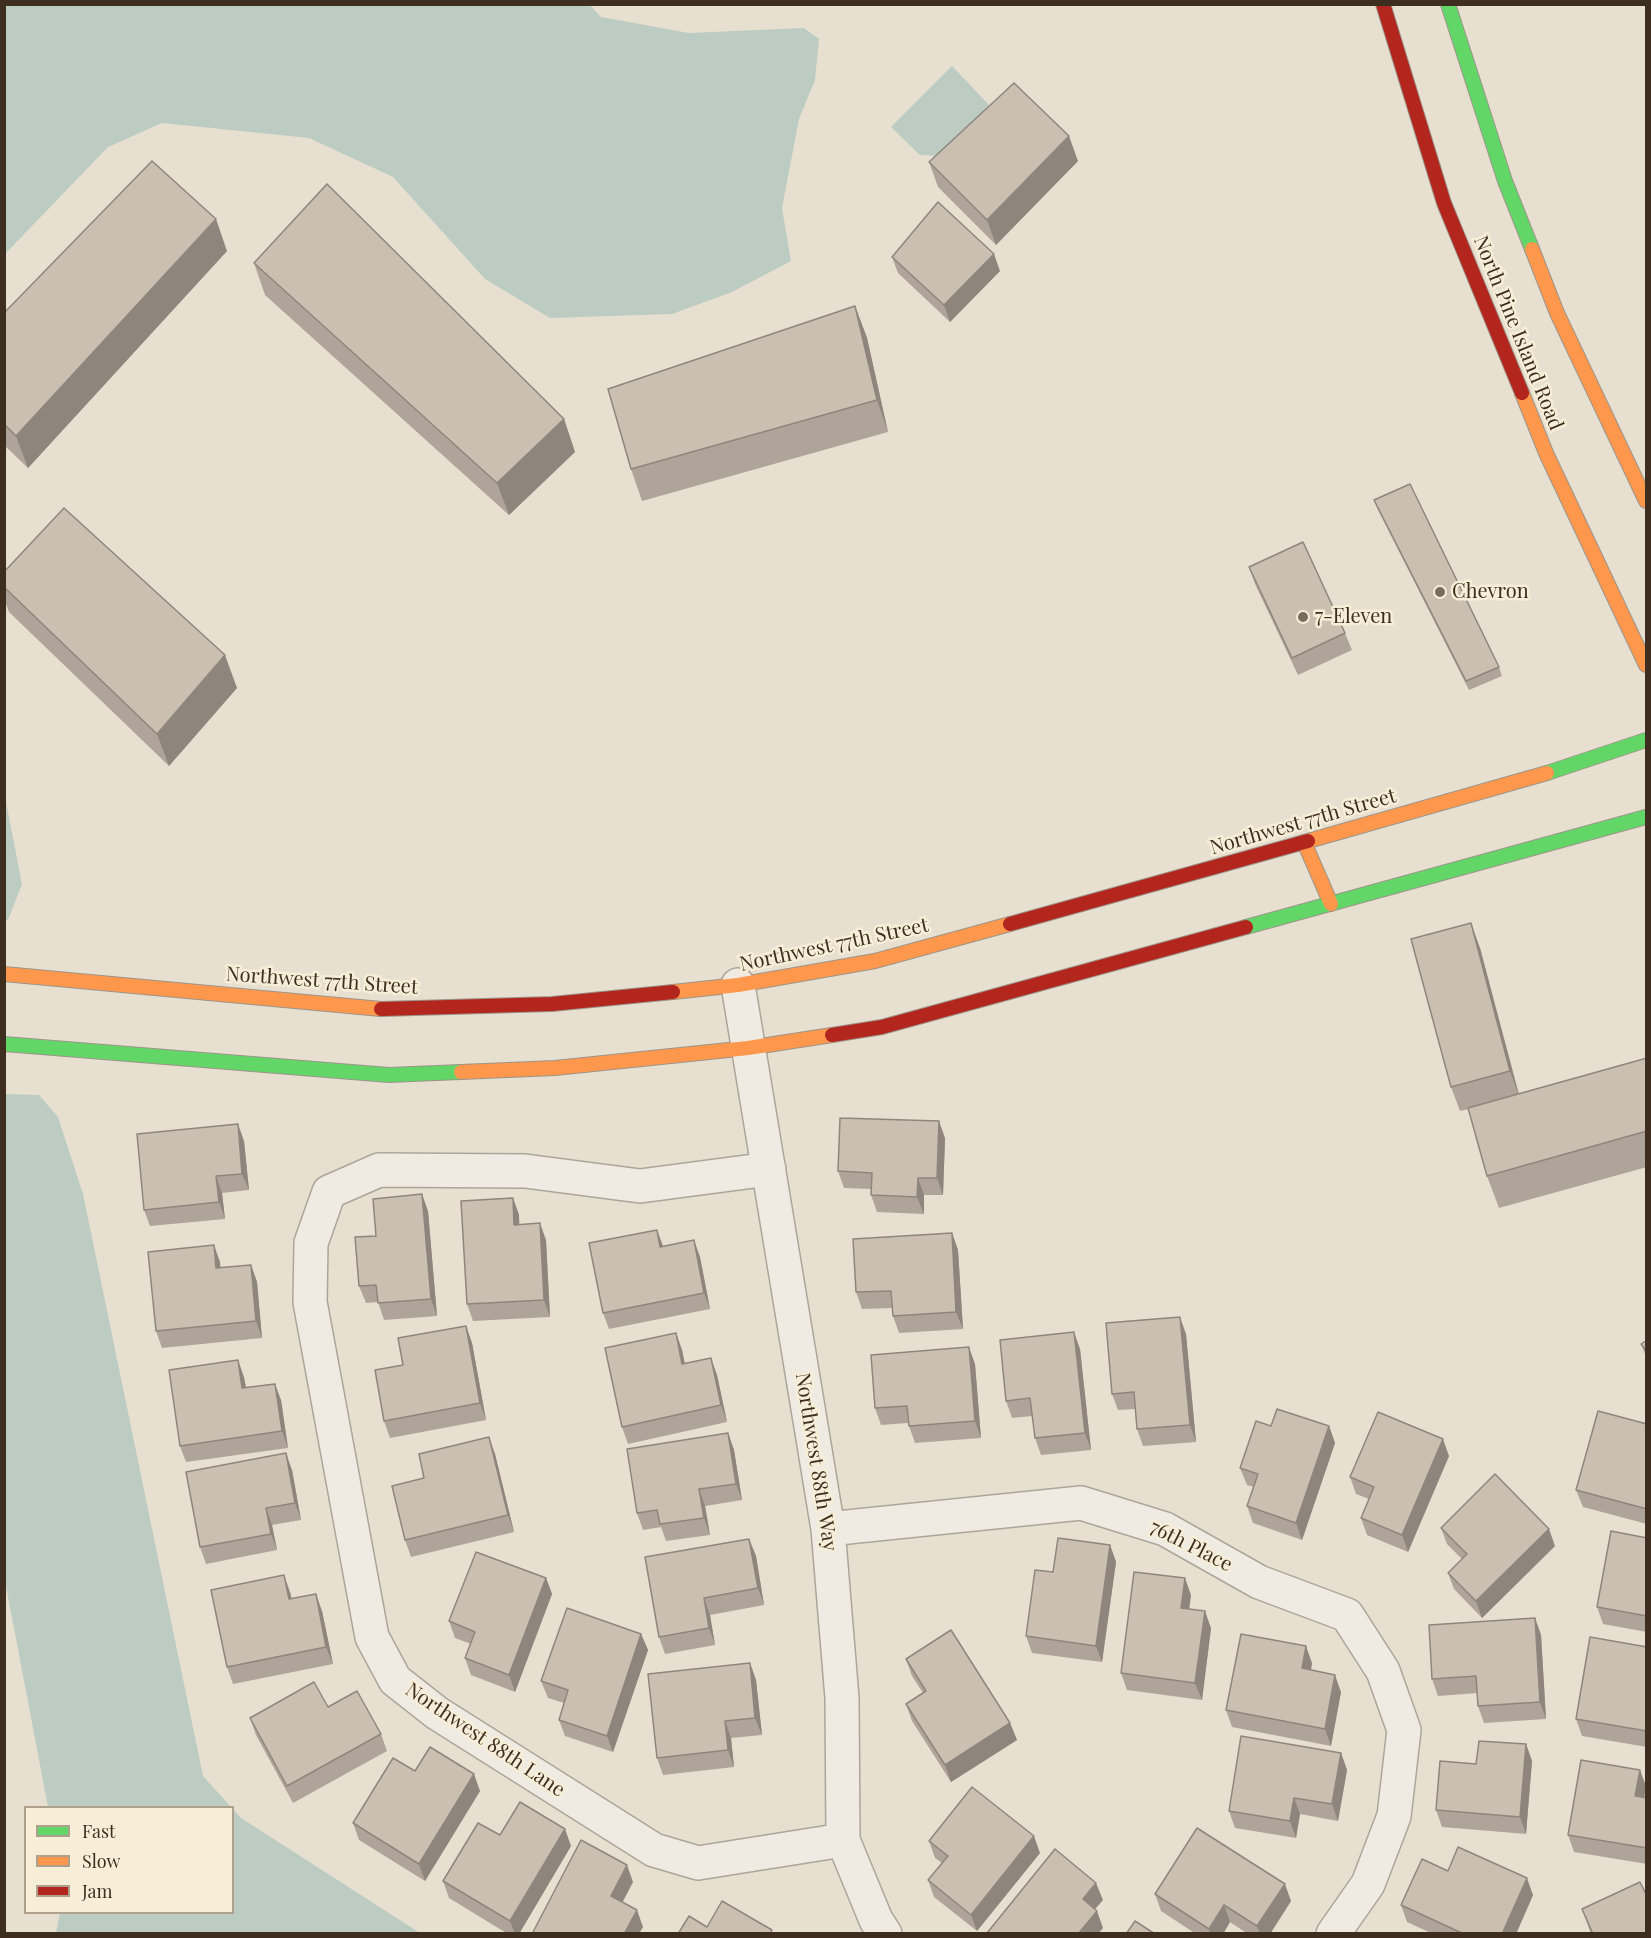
<!DOCTYPE html>
<style>
body{margin:0}
#map{position:relative;width:1651px;height:1938px;overflow:hidden;background:#e7e0d1;font-family:"Playfair Display",serif}
canvas{display:block}
.frame{position:absolute;inset:0;border:6px solid #3d2e20;pointer-events:none}
.legend{position:absolute;left:24px;top:1806px;width:210px;height:108px;box-sizing:border-box;background:#f7eed8;border:2px solid #ada18e;margin:0;padding:8px 10px;list-style:none;font-size:18px;color:#3d2e20}
.legend li{display:flex;align-items:center;gap:12px;height:30px}
.legend b{width:30px;border:2px solid #ada18e}
</style>
<div id="map">
<canvas width="1651" height="1938"></canvas>
<div class="frame"></div>
<ul class="legend">
<li><b style="height:8px;background:#63d668"></b>Fast</li>
<li><b style="height:8px;background:#ff974d"></b>Slow</li>
<li><b style="height:8px;background:#b3261e"></b>Jam</li>
</ul>
</div>
<script>
const c = document.querySelector('canvas').getContext('2d');
c.lineJoin = 'round';
function fill(path, color) { c.fillStyle = color; c.fill(path, 'evenodd'); }
const poly = rows => new Path2D(rows.map(r => 'M' + r).join(''));
function trace(path, color, width, dash) { c.strokeStyle = color; c.lineWidth = width; c.lineCap = dash ? 'butt' : 'round'; c.setLineDash(dash || []); c.stroke(path); }
function label(font, color, halo, rows, align = 'center') {
  c.font = font + ' "Playfair Display",serif'; c.lineWidth = 5; c.setLineDash([]); c.textBaseline = 'middle'; c.strokeStyle = halo; c.fillStyle = color; for (const [text, x, y, turn = 0] of rows) {
    c.save(); c.translate(x, y); c.rotate((+turn || 0) * Math.PI / 180); c.textAlign = isNaN(turn) ? turn : align; if (halo) c.strokeText(text, 0, 0); c.fillText(text, 0, 0); c.restore();
  }
}
fill(poly([
 [83,4,589,4,601,17,689,33,804,28,819,39,815,80,799,119,782,208,791,261,732,292,672,314,550,318,485,279,393,177,309,138,162,123,108,147,5,254,5,5],
 [952,66,989,105,940,156,920,155,891,127],
 [5,797,22,884,8,920,4,920],
 [5,1094,39,1095,58,1117,83,1194,203,1776,231,1807,48,1807,5,1581],
 [233,1809,241,1818,420,1933,56,1933,60,1913,232,1912]
]), '#bcccc2');
const street = poly([
 [738,985,828,1529,842,1698,843,1840,876,1920,885,1934],
 [769,1169,640,1186,525,1171,379,1170,329,1192,311,1243,310,1302,372,1637,395,1680,437,1713,654,1850,698,1863,843,1840],
 [828,1529,1081,1503,1165,1529,1259,1582,1347,1615,1383,1671,1404,1730,1394,1816,1368,1884,1333,1934]
]);
const fast = poly([
 [1448,4,1505,181,1532,249],
 [1547,773,1646,740],
 [1246,927,1646,817],
 [4,1044,389,1075,461,1072]
]);
const slow = poly([
 [1532,249,1557,313,1646,501],
 [1522,393,1546,453,1646,665],
 [1308,841,1547,773],
 [1304,842,1331,904],
 [4,974,381,1009],
 [673,992,738,985,875,961,1010,924],
 [461,1072,555,1068,748,1048,832,1035]
]);
const jam = poly([
 [1383,4,1444,203,1522,393],
 [1010,924,1308,841],
 [381,1009,552,1004,673,992],
 [832,1035,882,1027,1246,927]
]);
trace(street, '#ada599', 36);
trace(fast, '#9c958a', 16);
trace(slow, '#9c958a', 16);
trace(jam, '#9c958a', 16);
trace(street, '#efebe3', 33);
trace(fast, '#63d668', 14);
trace(slow, '#ff974d', 14);
trace(jam, '#b3261e', 14);
fill(poly([
 [1078,161,996,245,938,187,929,162],
 [227,251,28,468,4,445,4,313],
 [892,257,1000,271,950,322,898,273],
 [254,263,564,419,575,452,509,515,265,295],
 [855,306,867,338,888,432,642,501,631,469],
 [1374,500,1499,667,1502,676,1469,690,1377,508],
 [1249,567,1345,633,1352,650,1298,675,1255,584],
 [4,572,237,688,169,766,9,612,4,599],
 [1480,948,1519,1094,1647,1058,1647,1167,1499,1208,1487,1176,1469,1109,1460,1111,1451,1087],
 [945,1138,943,1195,924,1195,924,1214,877,1212,871,1195,872,1189,844,1188,838,1171],
 [244,1141,249,1190,222,1193,225,1219,150,1226,144,1210],
 [513,1198,519,1215,519,1224,546,1240,550,1317,473,1321,467,1304],
 [428,1211,437,1316,384,1320,378,1302,366,1303,359,1286,376,1236],
 [952,1233,958,1250,963,1329,899,1333,893,1316,892,1308,862,1309,856,1292],
 [663,1246,700,1257,710,1309,609,1329,603,1313],
 [220,1262,220,1268,251,1265,257,1282,262,1338,162,1348,156,1331],
 [466,1326,472,1343,486,1420,390,1438,384,1421,403,1365],
 [676,1333,682,1350,685,1363,717,1375,727,1422,628,1444,622,1427],
 [1186,1334,1196,1442,1143,1446,1137,1429,1136,1409,1118,1410,1112,1394],
 [1647,1340,1647,1359,1641,1344],
 [1080,1349,1091,1450,1041,1455,1035,1438,1032,1416,1012,1418,1006,1401],
 [975,1364,981,1438,915,1443,909,1426,908,1423,881,1425,875,1408],
 [244,1377,246,1388,281,1400,288,1448,186,1462,180,1446],
 [1647,1424,1647,1524,1583,1507,1576,1490],
 [1271,1426,1329,1426,1335,1443,1302,1540,1253,1523,1247,1506,1254,1487,1247,1485,1240,1468],
 [728,1433,734,1450,742,1500,705,1506,710,1535,666,1541,661,1527,643,1530,637,1513],
 [495,1454,514,1532,411,1557,405,1540,424,1478],
 [1449,1456,1408,1552,1367,1535,1361,1518,1369,1499,1356,1494,1350,1477],
 [292,1470,301,1520,272,1525,277,1550,206,1564,200,1547],
 [1441,1528,1555,1546,1482,1618,1454,1589,1448,1573,1462,1559,1447,1544],
 [1647,1538,1647,1632,1603,1624,1597,1607],
 [749,1539,756,1556,764,1605,710,1615,715,1645,665,1654,659,1637],
 [1110,1545,1116,1562,1102,1662,1032,1653,1026,1636,1053,1572],
 [546,1578,552,1594,515,1692,471,1675,465,1658,471,1644,455,1638,449,1621],
 [290,1592,292,1599,322,1611,333,1664,233,1684,227,1667],
 [1191,1595,1189,1610,1211,1628,1202,1700,1127,1690,1121,1673],
 [1535,1618,1541,1635,1546,1719,1484,1723,1478,1706,1477,1693,1438,1696,1432,1679],
 [641,1634,648,1650,613,1752,565,1736,559,1720,564,1703,548,1698,541,1681],
 [1647,1647,1647,1747,1582,1736,1576,1719],
 [906,1659,1010,1723,1017,1740,951,1782,912,1721,906,1704,923,1693,912,1676],
 [750,1663,756,1680,762,1735,731,1738,734,1767,663,1775,657,1758],
 [1312,1663,1311,1670,1341,1692,1331,1746,1232,1727,1226,1710],
 [328,1707,381,1734,387,1751,293,1803,256,1735,250,1718],
 [1526,1744,1532,1761,1526,1834,1442,1827,1436,1810],
 [1341,1753,1347,1770,1338,1821,1300,1814,1296,1838,1235,1828,1229,1811],
 [415,1771,480,1791,425,1881,359,1840,353,1823],
 [1646,1786,1644,1798,1647,1798,1647,1864,1574,1852,1568,1835],
 [500,1835,571,1846,519,1934,508,1934,449,1898,443,1881],
 [929,1841,1040,1853,977,1931,934,1897,928,1880,942,1863,935,1858],
 [1448,1871,1533,1895,1516,1934,1433,1934,1407,1922,1401,1905],
 [1155,1894,1291,1901,1270,1934,1248,1934,1230,1922,1223,1934,1196,1934,1161,1911],
 [1582,1909,1647,1934,1591,1934]
]), '#afa499');
fill(poly([
 [1069,136,1078,161,996,245,987,220],
 [216,219,227,251,28,468,16,436],
 [994,254,1000,271,950,322,944,305],
 [855,306,867,338,888,432,877,400],
 [564,419,575,452,509,515,497,483],
 [225,655,237,688,169,766,157,734],
 [1471,923,1480,948,1519,1096,1510,1071],
 [939,1121,945,1138,943,1195,937,1178],
 [238,1124,244,1141,249,1190,242,1174],
 [216,1176,222,1193,225,1219,219,1202],
 [918,1178,924,1195,924,1214,917,1197],
 [422,1194,428,1211,437,1316,431,1299],
 [513,1198,519,1215,520,1242,514,1225],
 [540,1223,546,1240,550,1317,544,1300],
 [657,1230,663,1246,660,1247],
 [952,1233,958,1250,963,1329,956,1312],
 [694,1240,700,1257,710,1309,704,1293],
 [214,1245,220,1262,222,1285,216,1268],
 [251,1265,257,1282,262,1338,256,1321],
 [1180,1317,1186,1334,1196,1442,1190,1425],
 [466,1326,472,1343,486,1420,480,1403],
 [1074,1332,1080,1349,1091,1450,1085,1433],
 [676,1333,682,1350,688,1381,682,1364],
 [969,1347,975,1364,981,1438,975,1421],
 [711,1358,717,1375,727,1422,721,1405],
 [238,1360,244,1377,249,1405,242,1388],
 [275,1384,281,1400,288,1448,282,1431],
 [1329,1426,1335,1443,1302,1540,1296,1523],
 [728,1433,734,1450,742,1500,736,1484],
 [489,1437,495,1454,514,1532,508,1515],
 [1443,1439,1449,1456,1408,1552,1402,1535],
 [286,1453,292,1470,301,1520,295,1503],
 [699,1489,705,1506,710,1535,704,1518],
 [266,1508,272,1525,277,1550,271,1534],
 [1549,1529,1555,1546,1482,1618,1476,1601],
 [749,1539,756,1556,764,1605,758,1588],
 [1110,1545,1116,1562,1102,1662,1096,1646],
 [284,1575,290,1592,295,1616,289,1599],
 [546,1578,552,1594,515,1692,509,1675],
 [1185,1578,1191,1595,1187,1625,1181,1608],
 [316,1594,322,1611,333,1664,326,1647],
 [704,1598,710,1615,715,1645,709,1628],
 [1205,1611,1211,1628,1202,1700,1195,1683],
 [1535,1618,1541,1635,1546,1719,1540,1702],
 [641,1634,648,1650,613,1752,607,1736],
 [1306,1646,1312,1663,1308,1685,1302,1668],
 [750,1663,756,1680,762,1735,755,1718],
 [1335,1675,1341,1692,1331,1746,1325,1729],
 [725,1721,731,1738,734,1767,728,1750],
 [1010,1723,1017,1740,951,1782,945,1765],
 [1526,1744,1532,1761,1526,1834,1520,1817],
 [1341,1753,1347,1770,1338,1821,1332,1804],
 [1640,1770,1646,1786,1642,1813,1635,1796],
 [474,1774,480,1791,425,1881,419,1864],
 [1294,1798,1300,1814,1296,1838,1290,1821],
 [565,1829,571,1846,519,1934,515,1934,510,1921],
 [1034,1836,1040,1853,977,1931,971,1915],
 [627,1865,633,1882,617,1913,611,1896],
 [1527,1878,1533,1895,1516,1934,1502,1934],
 [1096,1883,1103,1900,1089,1916,1083,1899],
 [1285,1884,1291,1901,1270,1934,1260,1934,1257,1926],
 [1224,1905,1230,1922,1223,1934,1210,1934,1209,1929],
 [637,1910,643,1927,639,1934,624,1934],
 [1097,1911,1103,1928,1098,1934,1078,1934]
]), '#8e867d');
const building = poly([
 [1014,83,1069,136,987,220,929,162,1014,83],
 [152,161,216,219,16,436,4,424,4,313,152,161],
 [327,184,564,419,497,483,254,263,327,184],
 [938,202,994,254,944,305,892,257,938,202],
 [855,306,877,400,631,469,608,389,855,306],
 [1410,484,1499,667,1466,681,1374,500,1410,484],
 [64,508,225,655,157,734,4,587,4,572,64,508],
 [1303,542,1345,633,1292,658,1249,567,1303,542],
 [1471,923,1510,1071,1451,1087,1411,939,1471,923],
 [1647,1058,1647,1131,1487,1176,1468,1108,1647,1058],
 [840,1118,939,1121,937,1178,918,1178,917,1197,871,1195,872,1173,838,1171,840,1118],
 [238,1124,242,1174,216,1176,219,1202,144,1210,137,1134,238,1124],
 [422,1194,431,1299,378,1303,376,1285,359,1286,355,1237,376,1236,373,1199,422,1194],
 [513,1198,514,1225,540,1223,544,1300,467,1304,461,1201,513,1198],
 [657,1230,660,1247,694,1240,704,1293,603,1313,589,1243,657,1230],
 [952,1233,956,1312,893,1316,891,1291,856,1292,853,1239,952,1233],
 [214,1245,216,1268,251,1265,256,1321,156,1331,148,1252,214,1245],
 [1180,1317,1190,1425,1137,1429,1134,1392,1112,1394,1106,1323,1180,1317],
 [466,1326,480,1403,384,1421,375,1370,403,1365,398,1338,466,1326],
 [1074,1332,1085,1433,1035,1438,1030,1398,1006,1401,1000,1340,1074,1332],
 [676,1333,682,1364,711,1358,721,1405,622,1427,605,1348,676,1333],
 [1647,1340,1647,1352,1641,1344,1647,1340],
 [969,1347,975,1421,909,1426,907,1406,875,1408,871,1355,969,1347],
 [238,1360,242,1388,275,1384,282,1431,180,1446,169,1370,238,1360],
 [1277,1409,1329,1426,1296,1523,1247,1506,1258,1474,1240,1468,1256,1421,1271,1426,1277,1409],
 [1598,1411,1647,1424,1647,1509,1576,1490,1598,1411],
 [1378,1412,1443,1439,1402,1535,1361,1518,1374,1487,1350,1477,1378,1412],
 [728,1433,736,1484,699,1489,704,1518,660,1524,657,1510,637,1513,627,1449,728,1433],
 [489,1437,508,1515,405,1540,392,1486,424,1478,419,1454,489,1437],
 [286,1453,295,1503,266,1508,271,1534,200,1547,186,1472,286,1453],
 [1495,1474,1549,1529,1476,1601,1448,1573,1467,1554,1441,1528,1495,1474],
 [1611,1531,1647,1538,1647,1616,1597,1607,1611,1531],
 [1058,1538,1110,1545,1096,1646,1026,1636,1035,1570,1053,1572,1058,1538],
 [749,1539,758,1588,704,1598,709,1628,659,1637,645,1557,749,1539],
 [476,1552,546,1578,509,1675,465,1658,475,1632,449,1621,476,1552],
 [1134,1572,1185,1578,1181,1608,1205,1611,1195,1683,1121,1673,1134,1572],
 [284,1575,289,1599,316,1594,326,1647,227,1667,211,1590,284,1575],
 [567,1608,641,1634,607,1736,559,1720,568,1690,541,1681,567,1608],
 [1535,1618,1540,1702,1478,1706,1476,1676,1432,1679,1429,1625,1535,1618],
 [951,1630,1010,1723,945,1765,906,1704,926,1691,906,1659,951,1630],
 [1241,1634,1306,1646,1302,1668,1335,1675,1325,1729,1226,1710,1241,1634],
 [1590,1637,1647,1647,1647,1731,1576,1719,1590,1637],
 [750,1663,755,1718,725,1721,728,1750,657,1758,648,1674,750,1663],
 [314,1682,328,1707,357,1691,381,1734,287,1786,250,1718,314,1682],
 [1241,1736,1341,1753,1332,1804,1294,1798,1290,1821,1229,1811,1241,1736],
 [1479,1741,1526,1744,1520,1817,1436,1810,1440,1761,1476,1764,1479,1741],
 [430,1747,474,1774,419,1864,353,1823,393,1758,415,1771,430,1747],
 [1581,1760,1640,1770,1635,1796,1647,1798,1647,1848,1568,1835,1581,1760],
 [972,1787,1034,1836,971,1915,928,1880,948,1856,929,1841,972,1787],
 [520,1802,565,1829,510,1921,443,1881,478,1823,500,1835,520,1802],
 [1197,1828,1285,1884,1257,1926,1224,1905,1209,1929,1155,1894,1197,1828],
 [581,1840,627,1865,611,1896,637,1910,624,1934,532,1934,581,1840],
 [1458,1847,1527,1878,1502,1934,1464,1934,1401,1905,1422,1859,1448,1871,1458,1847],
 [1055,1849,1096,1883,1083,1899,1097,1911,1078,1934,988,1934,987,1933,1055,1849],
 [1640,1882,1647,1896,1647,1934,1593,1934,1582,1909,1640,1882],
 [722,1901,772,1930,770,1934,678,1934,689,1916,707,1927,722,1901],
 [1135,1921,1155,1934,1126,1934,1135,1921]
]);
fill(building, '#cbbfb2');
trace(building, '#8e867d', 1.5);
for (const [x, y, r, color] of [
 [1440,592,6,"#786c5e"],
 [1303,617,6,"#786c5e"]
]) { const dot = new Path2D(); dot.arc(x, y, r, 0, 2 * Math.PI); c.fillStyle = color; c.fill(dot); trace(dot, '#f7eed8', 2); }
label('20px', '#3d2e20', '#f7eed8', [
 ["North Pine Island Road",1518,333,68],
 ["Northwest 77th Street",1303,822,-16],
 ["Northwest 77th Street",834,945,-12],
 ["Northwest 77th Street",322,981,4],
 ["Northwest 88th Way",816,1462,81],
 ["76th Place",1191,1546,27],
 ["Northwest 88th Lane",485,1740,34]
]);
label('20px', '#3d2e20', '#f7eed8', [
 ["Chevron",1452,592],
 ["7-Eleven",1315,617]
], 'left');
</script>
